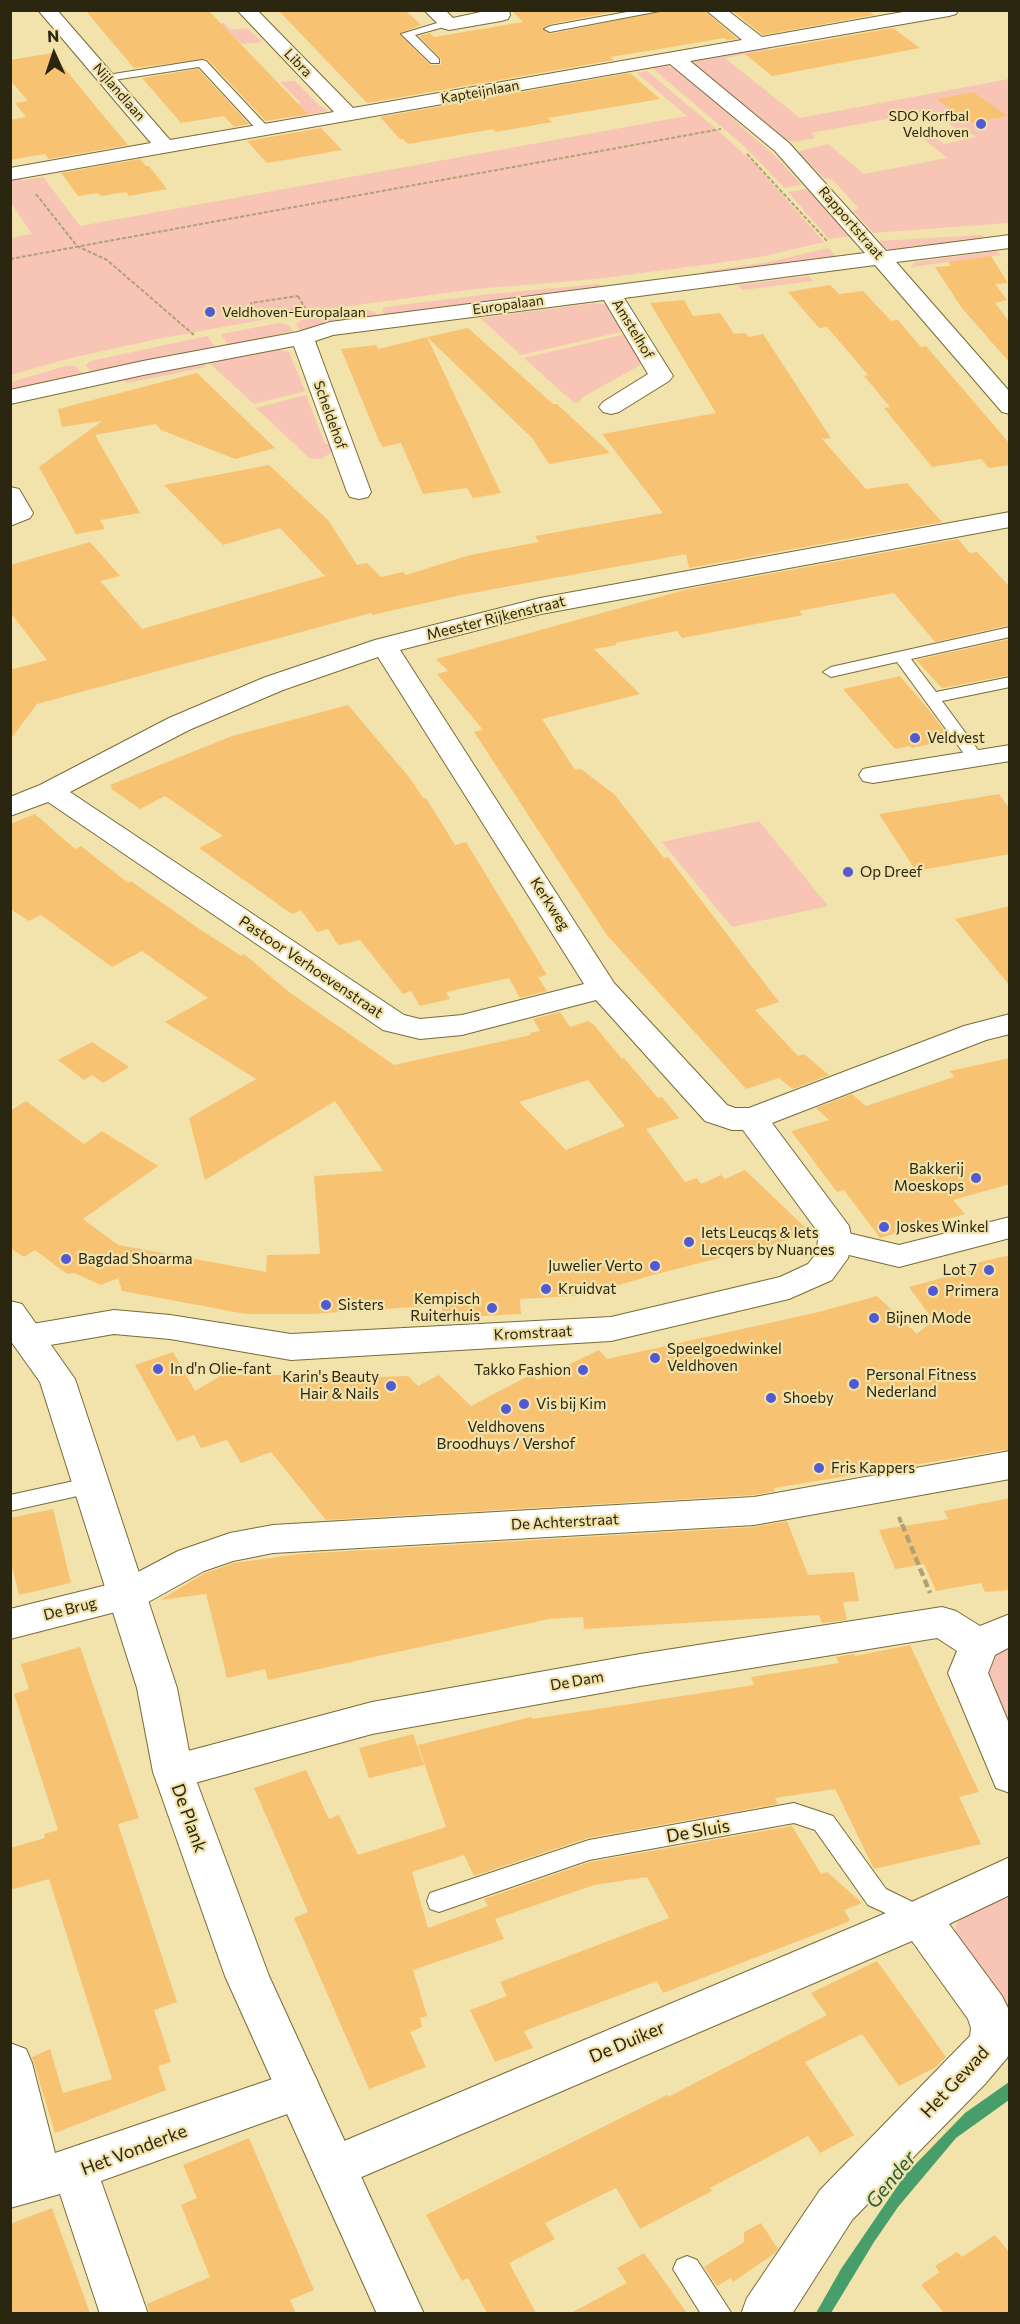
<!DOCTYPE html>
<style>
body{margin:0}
#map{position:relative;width:1020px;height:2324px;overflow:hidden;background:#f1e3ab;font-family:Commissioner,sans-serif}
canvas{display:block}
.frame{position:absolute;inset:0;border:12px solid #2b2610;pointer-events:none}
.north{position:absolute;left:24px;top:24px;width:60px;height:60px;-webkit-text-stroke:4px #f1e3ab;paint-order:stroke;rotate:357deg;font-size:16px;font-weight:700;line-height:24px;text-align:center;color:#2b2610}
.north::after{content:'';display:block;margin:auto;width:21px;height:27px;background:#2b2610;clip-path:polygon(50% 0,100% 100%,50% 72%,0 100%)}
</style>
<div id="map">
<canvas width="1020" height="2324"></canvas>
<div class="frame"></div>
<div class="north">N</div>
</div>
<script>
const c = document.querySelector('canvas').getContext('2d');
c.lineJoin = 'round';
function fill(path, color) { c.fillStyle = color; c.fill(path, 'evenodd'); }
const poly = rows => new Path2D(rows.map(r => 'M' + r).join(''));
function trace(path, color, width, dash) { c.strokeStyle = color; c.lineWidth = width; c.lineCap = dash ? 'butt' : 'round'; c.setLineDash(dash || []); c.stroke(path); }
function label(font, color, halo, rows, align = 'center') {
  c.font = font + ' Commissioner,sans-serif'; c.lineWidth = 4.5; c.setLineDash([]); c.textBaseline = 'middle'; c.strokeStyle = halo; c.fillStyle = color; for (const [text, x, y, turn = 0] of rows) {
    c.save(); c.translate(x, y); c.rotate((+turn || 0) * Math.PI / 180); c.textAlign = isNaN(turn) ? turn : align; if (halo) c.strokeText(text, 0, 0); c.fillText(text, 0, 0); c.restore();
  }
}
fill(poly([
 [224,23,231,30,247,28,262,42,241,44,228,31,153,34],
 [763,46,768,50,725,58,800,118,1009,79,1009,223,873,233,853,211,858,208,833,180,824,178,799,153,800,151,828,144,864,174,947,158,918,134,929,133,944,144,976,137,968,132,963,133,930,111,811,133,815,138,794,142,784,139,693,64,695,60],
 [663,65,676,69,732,115,732,118,777,158,802,185,785,188,745,147,650,66],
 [647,71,715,128,754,163,824,242,760,257,718,263,596,279,476,289,311,311,157,339,71,358,11,375,11,238,32,234,11,203,11,178,19,176,22,180,43,177,80,226,687,116,637,73],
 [295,81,320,106,328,111,288,118,280,108,301,103,280,82],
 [806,189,814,194,851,236,829,239,788,192],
 [980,235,987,239,894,251,884,247,879,241],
 [828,248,837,257,702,274,707,271,769,262],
 [996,251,1000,255,911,267,915,262],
 [809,276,813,281,742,290,738,285],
 [599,284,605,288,386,317,382,310,385,307,481,295],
 [594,303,609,305,625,331,521,355,480,318],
 [367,310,375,312,379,318,300,330,296,324,301,320],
 [279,323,288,325,293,331,229,346,221,334],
 [626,334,641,362,640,365,583,397,579,402,574,403,524,358],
 [207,336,216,348,181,355,172,354,91,372,86,365,91,361],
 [278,349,289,352,305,391,254,404,208,362],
 [202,363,206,367,127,383,123,380],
 [66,366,75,366,83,373,11,391,11,382],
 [306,395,325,444,333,444,335,450,321,459,309,458,256,408],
 [759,821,828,906,732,927,662,842],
 [1009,1646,1009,1724,992,1678,978,1677,982,1663],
 [1009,1893,1009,2017,1003,2013,953,1942,957,1923,972,1910]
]), '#f7c4b6');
fill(poly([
 [1009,2082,1009,2100,956,2138,898,2207,874,2242,831,2313,816,2313,841,2269,905,2175,965,2113]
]), '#479e6b');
fill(poly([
 [85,10,208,10,308,114,266,121,207,59,134,68],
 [278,10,405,10,421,25,399,34,431,65,441,65,441,59,419,36,430,33,434,37,523,22,511,10,623,10,550,24,542,28,550,34,667,10,704,10,737,39,727,40,724,38,654,50,610,57,614,60,367,103],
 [731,10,868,10,874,15,763,35],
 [893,28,920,48,772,76,745,54],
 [52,53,101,113,128,145,49,159,45,154,10,160,10,120,26,117,15,103,28,101,10,80,10,60],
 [198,69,249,124,234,127,224,116,181,123,142,78],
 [630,73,660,99,548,118,552,122,496,132,493,129,408,144,403,139,400,139,380,117],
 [973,92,1008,116,970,123,937,99],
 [321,128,342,150,267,163,247,141],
 [140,159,146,166,149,166,167,189,129,196,126,192,101,196,98,193,78,196,61,173],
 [991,256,1008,283,995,284,1007,300,995,303,1010,323,1010,363,961,307,935,267,951,266,948,262],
 [830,285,839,294,863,291,891,321,898,320,921,347,926,346,1010,444,1010,465,989,468,981,459,932,467,884,408,890,407,864,376,868,375,827,327,819,328,788,292],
 [684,300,693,316,720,313,734,334,746,333,749,337,763,334,831,438,822,439,866,489,907,483,942,522,689,568,686,554,461,595,372,615,371,613,37,704,10,740,10,670,47,660,10,612,10,565,90,542,120,576,100,581,142,629,325,576,280,528,223,545,164,485,269,465,328,520,357,565,367,563,381,577,403,572,406,575,470,555,539,542,535,536,663,513,602,434,716,413,650,303],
 [468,328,553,404,557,404,610,453,549,464,532,438,427,337],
 [427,337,501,493,473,498,467,488,423,494,401,443,383,447,379,441,341,349,376,345,378,349],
 [197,373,275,448,235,459,161,430,156,424,95,435,140,513,100,520,105,529,76,534,39,467,102,421,62,427,58,409],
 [958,539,970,553,977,552,1010,587,1010,625,935,642,894,593,799,611,803,615,682,638,677,631,615,643,617,645,594,649,640,694,542,719,575,770,581,769,615,795,664,858,668,857,779,1002,755,1010,798,1056,804,1054,829,1075,793,1089,779,1078,746,1089,606,934,474,732,483,730,437,674,448,671,436,659,688,589],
 [1010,639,1010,675,942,688,916,660],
 [900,676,929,710,951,740,912,748,910,746,895,749,843,689],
 [348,705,409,777,424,799,426,798,455,845,466,842,547,975,538,977,547,991,520,998,509,978,446,992,450,999,420,1006,411,991,403,994,360,940,338,945,328,929,317,932,301,910,293,914,289,912,199,848,223,836,165,796,140,809,110,788,113,787,110,785,232,736],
 [999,794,1010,809,1010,854,916,871,879,814],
 [35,814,75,849,81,846,128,883,131,881,198,928,241,956,244,954,289,992,394,1065,531,1035,530,1033,540,1031,533,1019,560,1012,570,1027,588,1021,594,1025,622,1059,624,1058,658,1098,662,1097,679,1118,646,1129,685,1182,697,1178,701,1184,721,1175,725,1179,745,1170,812,1234,653,1275,612,1287,613,1288,593,1295,520,1299,521,1314,442,1318,442,1305,312,1314,246,1314,122,1291,118,1278,101,1285,74,1273,67,1274,35,1250,24,1257,10,1248,10,1111,26,1101,84,1144,102,1131,158,1166,83,1219,118,1245,266,1272,267,1255,320,1254,314,1176,383,1171,335,1101,205,1180,189,1118,256,1079,165,1022,208,998,142,951,112,967,41,915,29,921,10,909,10,824],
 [588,1080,625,1126,566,1150,519,1102],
 [1010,906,1010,986,955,919],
 [92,1042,119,1060,129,1067,103,1083,92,1075,84,1080,58,1060],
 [1010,1058,1010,1184,953,1200,965,1214,880,1238,844,1190,837,1192,791,1131,829,1120,816,1108,852,1094,866,1106,954,1077,950,1071],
 [1010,1255,1010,1449,774,1488,775,1491,754,1495,326,1520,271,1452,241,1463,227,1440,201,1448,194,1435,177,1441,135,1365,173,1352,195,1391,222,1375,298,1375,303,1380,408,1376,418,1386,439,1375,471,1406,532,1374,537,1380,599,1350,607,1359,819,1312,877,1296,917,1334,933,1320,909,1287,975,1269,972,1264],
 [1010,1498,1010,1590,985,1592,981,1583,936,1591,924,1564,895,1569,879,1530,948,1519,944,1511],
 [53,1509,71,1583,19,1595,10,1557,10,1518],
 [787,1521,808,1575,854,1572,859,1601,843,1602,847,1620,822,1623,819,1615,584,1629,583,1617,549,1619,268,1680,265,1669,227,1678,206,1594,160,1600,205,1573,234,1563,299,1554,754,1527],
 [910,1645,979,1792,959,1797,981,1844,874,1869,835,1789,775,1798,778,1804,588,1838,474,1876,464,1855,412,1872,428,1928,488,1906,484,1899,590,1862,792,1826,821,1874,827,1872,862,1903,844,1910,850,1920,848,1922,663,1993,657,1981,524,2031,533,2048,495,2062,470,2010,507,1996,500,1982,669,1918,647,1877,594,1885,495,1919,504,1939,413,1970,427,2016,420,2018,422,2027,410,2032,426,2067,369,2089,294,1918,308,1912,254,1788,306,1770,329,1819,339,1815,358,1855,446,1827,418,1745,531,1717,532,1719,754,1685,751,1677,839,1663,836,1657,854,1654,855,1656],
 [80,1647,139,1818,118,1824,177,2002,154,2010,171,2062,158,2066,166,2090,55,2133,32,2057,50,2049,63,2093,112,2079,49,1879,10,1890,10,1848,45,1838,44,1834,58,1830,14,1694,29,1689,21,1664],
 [413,1734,424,1765,369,1778,359,1748],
 [877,1961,946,2057,936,2067,899,2086,862,2034,805,2062,854,2135,820,2153,808,2136,710,2188,712,2191,640,2229,616,2188,545,2223,555,2239,509,2263,536,2313,487,2313,468,2278,462,2281,426,2215,667,2095,668,2097,827,2015,811,1993],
 [249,2138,314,2290,290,2300,296,2313,150,2313,147,2304,210,2277,181,2205,197,2198,183,2165],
 [52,2208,90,2313,10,2313,10,2224],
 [761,2223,778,2249,775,2253,733,2282,731,2278,717,2286,704,2267,744,2242,744,2232],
 [995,2235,1010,2253,1010,2313,944,2313,921,2285,940,2272,935,2266,957,2252,962,2257],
 [644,2253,687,2313,571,2313,627,2283,617,2268]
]), '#f8c273');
const service = poly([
 [638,10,665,10,550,32,544,29,550,26,638,10],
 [447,20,451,21,451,25,415,35,439,59,439,63,431,63,401,34,447,20],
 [202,60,206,61,268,127,268,133,260,133,199,67,107,81,101,78,107,75,202,60],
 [1010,627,1010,637,911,659,936,692,1010,677,1010,687,942,701,984,758,976,763,970,762,897,662,831,677,823,672,831,667,1010,627],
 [92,1477,100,1479,103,1485,100,1491,10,1511,10,1495,92,1477],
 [794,1803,833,1816,886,1889,929,1910,933,1918,929,1926,920,1929,868,1905,815,1830,794,1823,589,1860,439,1912,430,1909,427,1901,430,1893,589,1840,794,1803],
 [687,2256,697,2260,732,2314,701,2314,673,2269,677,2260,687,2256]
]);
const pedestrian = poly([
 [1010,1217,1010,1238,899,1267,824,1249,820,1241,824,1233,835,1230,899,1245,1010,1217]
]);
const minor = poly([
 [38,10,57,10,170,140,334,112,237,10,257,10,353,108,742,40,706,10,727,10,762,37,914,10,958,10,956,14,949,16,690,61,789,143,886,251,1010,235,1010,248,896,262,1010,392,1010,414,1002,412,875,265,624,298,673,376,669,381,619,412,611,414,603,412,599,407,603,402,648,374,604,300,333,335,315,341,371,492,368,497,359,499,350,497,347,492,294,346,143,375,10,404,10,390,143,361,298,332,330,322,865,253,775,151,670,64,10,180,10,168,151,143,38,10],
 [424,10,445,10,453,18,490,10,509,10,510,15,508,19,501,21,449,30,442,28,424,10],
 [10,487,19,489,33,513,30,518,10,526,10,487],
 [1010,512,1010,527,541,614,400,650,614,983,727,1105,735,1108,749,1108,964,1026,1010,1014,1010,1034,986,1040,772,1123,849,1226,852,1241,848,1258,832,1280,789,1299,611,1341,291,1360,170,1339,114,1334,27,1349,15,1345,10,1334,15,1327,114,1310,170,1315,291,1334,611,1317,780,1277,808,1264,815,1255,818,1241,815,1228,743,1130,732,1130,705,1121,596,1000,462,1035,420,1039,383,1030,48,802,10,816,10,797,40,785,169,718,263,678,375,640,540,598,1010,512],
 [378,657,584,984,462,1015,420,1019,404,1015,70,792,189,730,283,690,378,657],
 [1010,745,1010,761,873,783,863,781,859,775,863,769,873,767,1010,745],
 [1010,1451,1010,1479,754,1525,273,1553,233,1561,204,1571,143,1605,10,1639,10,1609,119,1582,178,1551,230,1533,273,1525,754,1497,1010,1451],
 [942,1607,956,1611,980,1626,1010,1614,1010,1647,995,1655,988,1673,1010,1726,1010,1793,996,1788,948,1673,957,1651,937,1638,640,1686,372,1734,173,1789,159,1784,153,1772,159,1760,173,1755,372,1702,640,1654,942,1607],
 [1010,1857,1010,1895,949,1924,1002,1996,1009,2010,1010,2052,1007,2058,985,2084,852,2220,792,2314,741,2314,747,2298,820,2190,970,2036,971,2028,968,2019,912,1941,350,2182,334,2188,318,2182,311,2167,318,2152,905,1905,1010,1857],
 [10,2043,26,2049,32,2063,55,2153,299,2070,315,2076,321,2090,315,2104,101,2181,148,2314,100,2314,60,2194,10,2208,10,2043]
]);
const tertiary = poly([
 [10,1301,22,1304,75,1379,177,1688,193,1772,269,1976,424,2314,377,2314,225,1976,153,1772,137,1688,40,1382,10,1340,10,1301]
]);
trace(service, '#796b37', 2);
trace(pedestrian, '#796b37', 2);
trace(minor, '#796b37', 2);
trace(tertiary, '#796b37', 2);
trace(poly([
 [747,154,827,241],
 [36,194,77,246,107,260,194,335],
 [10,259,721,129],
 [298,296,305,308,258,315,251,303,298,296],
 [305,308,308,312]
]), '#aea377', 2, [4, 2]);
trace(poly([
 [899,1517,902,1525]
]), '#aea377', 4, [6, 3]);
trace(poly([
 [902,1524,930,1593]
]), '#aea377', 4.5, [8, 4]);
fill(service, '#fff');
fill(pedestrian, '#fff');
fill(minor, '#fff');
fill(tertiary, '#fff');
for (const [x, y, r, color] of [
 [981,124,6,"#525ad1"],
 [210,312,6,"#525ad1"],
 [915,738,6,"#525ad1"],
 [848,872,6,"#525ad1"],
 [976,1178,6,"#525ad1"],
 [884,1227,6,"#525ad1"],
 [689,1242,6,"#525ad1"],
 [66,1259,6,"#525ad1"],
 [655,1266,6,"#525ad1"],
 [989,1270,6,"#525ad1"],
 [546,1289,6,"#525ad1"],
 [933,1291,6,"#525ad1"],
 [326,1305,6,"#525ad1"],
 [492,1308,6,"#525ad1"],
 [874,1318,6,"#525ad1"],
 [655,1358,6,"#525ad1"],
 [158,1369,6,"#525ad1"],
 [583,1370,6,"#525ad1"],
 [854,1384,6,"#525ad1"],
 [391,1386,6,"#525ad1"],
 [771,1398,6,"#525ad1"],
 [524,1404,6,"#525ad1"],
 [506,1409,6,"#525ad1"],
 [819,1468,6,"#525ad1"]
]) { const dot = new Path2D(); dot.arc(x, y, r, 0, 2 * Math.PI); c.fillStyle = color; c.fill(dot); trace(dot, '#f1e3ab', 2); }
label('14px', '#2b2610', '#f1e3ab', [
 ["Libra",298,63,46],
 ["Nijlandlaan",119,92,49],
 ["Kapteijnlaan",480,92,-10],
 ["Rapportstraat",851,223,49],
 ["Europalaan",508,305,-8],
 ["Amstelhof",633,329,59],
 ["Scheldehof",330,415,70]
]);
label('14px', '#2b2610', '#f1e3ab', [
 ["SDO Korfbal",969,116],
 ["Veldhoven",969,132],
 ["Veldhoven-Europalaan",222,312,"left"]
], 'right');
label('15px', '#2b2610', '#f1e3ab', [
 ["Meester Rijkenstraat",496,618,-14],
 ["Kerkweg",550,904,57],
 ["Pastoor Verhoevenstraat",311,967,34],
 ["Kromstraat",533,1333,-3],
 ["De Achterstraat",565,1522,-3],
 ["De Brug",70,1609,-14],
 ["De Dam",577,1681,-10]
]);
label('15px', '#2b2610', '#f1e3ab', [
 ["Veldvest",927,738],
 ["Op Dreef",860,872],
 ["Bakkerij",964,1169,"right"],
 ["Moeskops",964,1186,"right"],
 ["Joskes Winkel",896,1227],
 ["Iets Leucqs & Iets",701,1233],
 ["Lecqers by Nuances",701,1250],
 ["Bagdad Shoarma",78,1259],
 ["Juwelier Verto",643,1266,"right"],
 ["Lot 7",977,1270,"right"],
 ["Kruidvat",558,1289],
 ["Primera",945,1291],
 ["Kempisch",480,1299,"right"],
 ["Ruiterhuis",480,1316,"right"],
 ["Sisters",338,1305],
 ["Bijnen Mode",886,1318],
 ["Speelgoedwinkel",667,1349],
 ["Veldhoven",667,1366],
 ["In d'n Olie-fant",170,1369],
 ["Takko Fashion",571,1370,"right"],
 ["Personal Fitness",866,1375],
 ["Nederland",866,1392],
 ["Karin's Beauty",379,1377,"right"],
 ["Hair & Nails",379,1394,"right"],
 ["Shoeby",783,1398],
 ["Vis bij Kim",536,1404],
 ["Veldhovens",506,1427,"center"],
 ["Broodhuys / Vershof",506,1444,"center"],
 ["Fris Kappers",831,1468]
], 'left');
label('18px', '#2b2610', '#f1e3ab', [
 ["De Plank",189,1818,70],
 ["De Sluis",698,1831,-10],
 ["De Duiker",627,2042,-23],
 ["Het Gewad",955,2082,-47],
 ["Het Vonderke",134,2150,-21]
]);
label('italic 20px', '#215f3c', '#f1e3ab', [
 ["Gender",891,2180,-51]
]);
</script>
